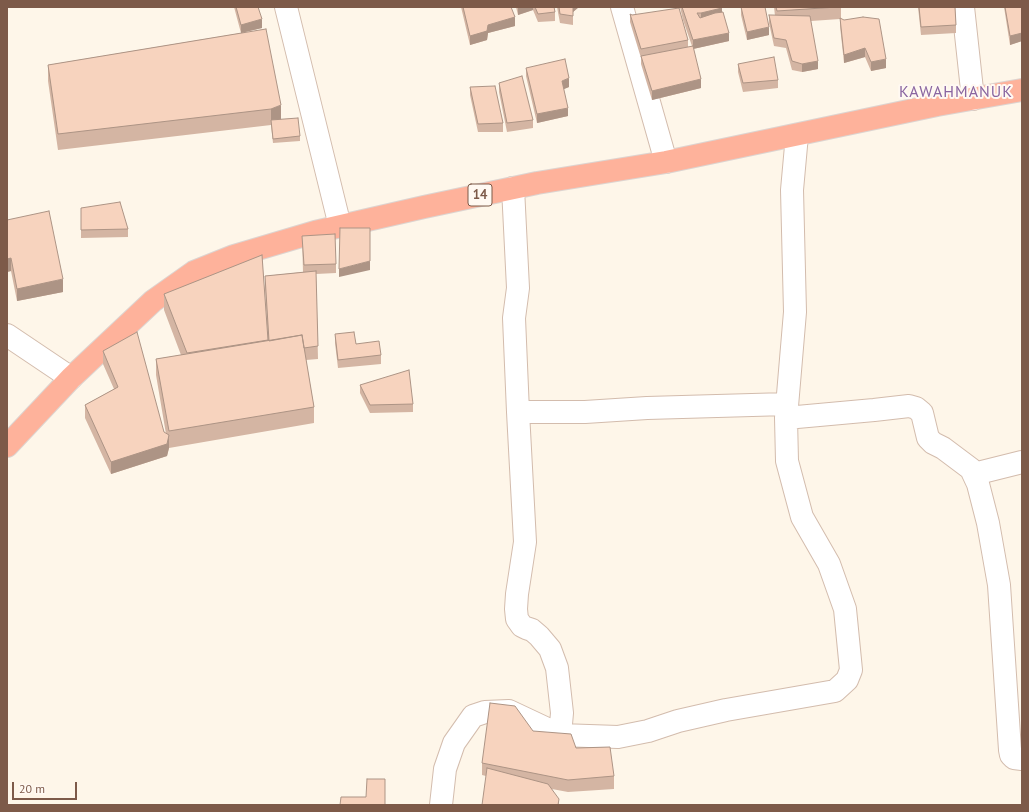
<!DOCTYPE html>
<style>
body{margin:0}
#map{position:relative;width:1029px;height:812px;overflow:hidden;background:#fef6e9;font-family:"PT Sans",sans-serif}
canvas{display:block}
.frame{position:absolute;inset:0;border:8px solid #7d5a49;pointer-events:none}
.scale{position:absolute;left:12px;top:782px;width:65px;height:18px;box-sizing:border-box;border:2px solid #7d5a49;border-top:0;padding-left:5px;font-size:12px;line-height:14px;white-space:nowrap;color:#7d5a49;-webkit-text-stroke:3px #fff9f2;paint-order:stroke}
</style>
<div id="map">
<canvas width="1029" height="812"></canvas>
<div class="frame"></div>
<div class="scale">20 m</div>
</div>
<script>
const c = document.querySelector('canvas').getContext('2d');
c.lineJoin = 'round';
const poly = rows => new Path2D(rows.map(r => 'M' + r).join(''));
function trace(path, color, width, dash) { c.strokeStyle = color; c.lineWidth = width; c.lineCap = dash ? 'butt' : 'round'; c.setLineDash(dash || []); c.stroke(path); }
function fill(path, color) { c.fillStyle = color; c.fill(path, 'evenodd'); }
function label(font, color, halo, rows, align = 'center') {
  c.font = font + ' "PT Sans",sans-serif'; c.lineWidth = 4; c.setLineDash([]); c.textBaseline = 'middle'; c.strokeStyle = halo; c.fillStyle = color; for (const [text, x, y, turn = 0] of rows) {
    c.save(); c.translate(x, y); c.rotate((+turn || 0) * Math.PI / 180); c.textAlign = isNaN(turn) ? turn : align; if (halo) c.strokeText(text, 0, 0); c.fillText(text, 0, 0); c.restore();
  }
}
const street = poly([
 [286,7,340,226],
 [622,7,666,162],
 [963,7,973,99],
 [513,188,518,288,514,318,518,412],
 [7,335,71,378],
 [786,418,874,410,909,406,916,408,922,413,928,438,933,443,943,448,971,469,978,484,988,523,999,585,1010,750,1011,755,1014,758,1022,759],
 [974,474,1022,462],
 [560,735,618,737,648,731,678,721,726,710,835,691,847,680,851,670,845,609,829,564,802,517,787,461,786,418,795,312,792,190,797,135],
 [441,805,445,769,454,743,473,716,485,712,509,711,560,735,562,713,557,668,550,649,539,636,532,630,526,628,522,626,517,619,516,609,517,594,525,542,518,412,585,412,647,408,787,404]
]);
const highway = poly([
 [7,446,71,378,153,301,194,272,234,256,315,232,424,207,537,183,666,162,937,105,1022,90]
]);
trace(street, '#d3bcad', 24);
trace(highway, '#ddd4d0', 24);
trace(street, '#fff', 22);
trace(highway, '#feb29b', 22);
fill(poly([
 [234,7,258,7,262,28,245,32,281,119,300,136,300,141,273,143,271,125,58,150,48,81,48,65,241,33],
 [461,7,511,7,515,26,488,33,487,40,470,45],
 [516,7,554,7,555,12,555,21,538,22,533,10,518,15],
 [557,7,579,7,573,12,573,25,560,23],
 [680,7,722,7,722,12,729,41,693,49,701,88,652,100,641,64,641,58,630,22,630,14,688,40,688,47,692,46,683,20],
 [741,7,769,35,747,40,741,15],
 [774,7,841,7,841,18,886,68,871,71,865,57,844,63,840,26,840,19,811,21,818,69,802,72,792,70,786,48,774,46,769,23,769,15,771,15,775,16],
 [918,7,955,7,956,25,956,33,921,35],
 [1004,7,1022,7,1022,41,1010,45],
 [738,64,778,80,778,88,743,92,738,72],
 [526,68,569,87,563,89,568,116,537,123,526,76],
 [499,83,533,120,533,128,507,132,499,92],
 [470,87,503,123,503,132,478,132,470,95],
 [81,208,128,229,128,237,81,238],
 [7,220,63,292,17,301,11,271,7,272],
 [302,236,336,264,336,273,316,274,318,359,306,360,314,407,314,423,169,448,167,456,111,474,85,418,85,405,114,389,103,364,103,351,164,432,166,434,156,375,156,359,181,355,164,310,164,294,262,255,268,341,265,288,265,276,303,272],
 [335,334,381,355,381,364,338,368,335,343],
 [360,385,413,404,413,412,370,413,360,393],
 [533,731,576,748,614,776,614,789,568,792,552,789,559,805,486,776,482,775,482,763]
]), '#d4b5a3');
fill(poly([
 [518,7,533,7,533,10,518,15],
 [573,7,579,7,573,12],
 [722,8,722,16,701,22,701,13],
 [515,17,515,26,488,33,487,40,470,45,470,36,488,25],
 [262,19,262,28,241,33,241,25],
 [769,27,769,35,747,40,747,32],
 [729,33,729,41,693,49,693,40],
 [1022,33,1022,41,1010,45,1010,36],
 [865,48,865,57,844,63,844,55],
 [886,59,886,68,871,71,871,62],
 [818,61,818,69,802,72,802,64],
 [569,78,569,87,562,90,562,81],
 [701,79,701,88,652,100,652,91],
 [281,105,281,121,271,120,271,109],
 [568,108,568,116,537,123,537,114],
 [11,258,11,271,7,272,7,259],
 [370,261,370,270,339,277,339,269],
 [63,279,63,292,17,301,17,289],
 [169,435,169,448,167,456,111,474,111,462]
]), '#ad9485');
const building = poly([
 [236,7,258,7,262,19,241,25,236,7],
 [463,7,511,7,515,17,488,25,487,31,470,36,463,7],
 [535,7,554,7,555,12,538,14,535,7],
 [559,7,573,7,573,16,560,14,559,7],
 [682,7,722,7,722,8,701,13,697,13,700,18,715,13,723,12,729,33,693,40,682,7],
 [741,7,765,7,769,27,747,32,741,7],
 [776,7,837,7,777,11,776,7],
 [919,7,955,7,956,25,921,27,919,7],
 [1005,7,1022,7,1022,33,1010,36,1005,7],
 [679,8,688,40,641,49,630,14,632,15,679,8],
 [769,15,771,15,810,16,818,61,802,64,792,61,786,40,774,38,769,15],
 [863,17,879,19,886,59,871,62,865,48,844,55,840,18,844,20,863,17],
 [266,29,281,105,271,109,58,134,48,65,266,29],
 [693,46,701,79,652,91,641,56,693,46],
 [774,57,778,80,743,83,738,64,774,57],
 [565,59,569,78,562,81,568,108,537,114,526,68,565,59],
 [522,76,533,120,507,123,499,83,522,76],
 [495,86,503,123,478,124,470,87,495,86],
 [298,118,300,136,273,139,271,120,298,118],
 [120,202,128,229,81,230,81,208,120,202],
 [49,211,63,279,17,289,11,258,7,259,7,220,49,211],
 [340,228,370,228,370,261,339,269,340,228],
 [335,234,336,264,304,265,302,236,335,234],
 [262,255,268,340,187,353,164,294,262,255],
 [316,271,318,346,304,348,302,335,269,341,265,276,316,271],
 [137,332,164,432,169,435,167,444,111,462,85,405,118,387,103,351,137,332],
 [354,332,356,344,379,341,381,355,338,360,335,334,354,332],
 [302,335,314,407,169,431,156,359,302,335],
 [409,370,413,404,370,405,360,385,409,370],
 [490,703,515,706,533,731,571,734,576,748,610,747,614,776,568,780,482,763,490,703],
 [487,768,548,784,559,799,558,805,482,805,487,768],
 [367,779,385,779,385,805,340,805,341,797,366,797,367,779]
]);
fill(building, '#f7d3be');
trace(building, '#ad9485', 1);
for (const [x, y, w] of [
 [480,195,24]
]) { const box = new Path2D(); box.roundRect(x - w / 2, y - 11, w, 22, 3); c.fillStyle = '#fff9f2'; c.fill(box); trace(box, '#7d5a49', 1); }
label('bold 13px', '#7d5a49', null, [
 ["14",480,195]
]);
c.letterSpacing = '1px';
label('16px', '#8a65a0', '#fff9f2', [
 ["KAWAHMANUK",956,92]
]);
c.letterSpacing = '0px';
</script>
